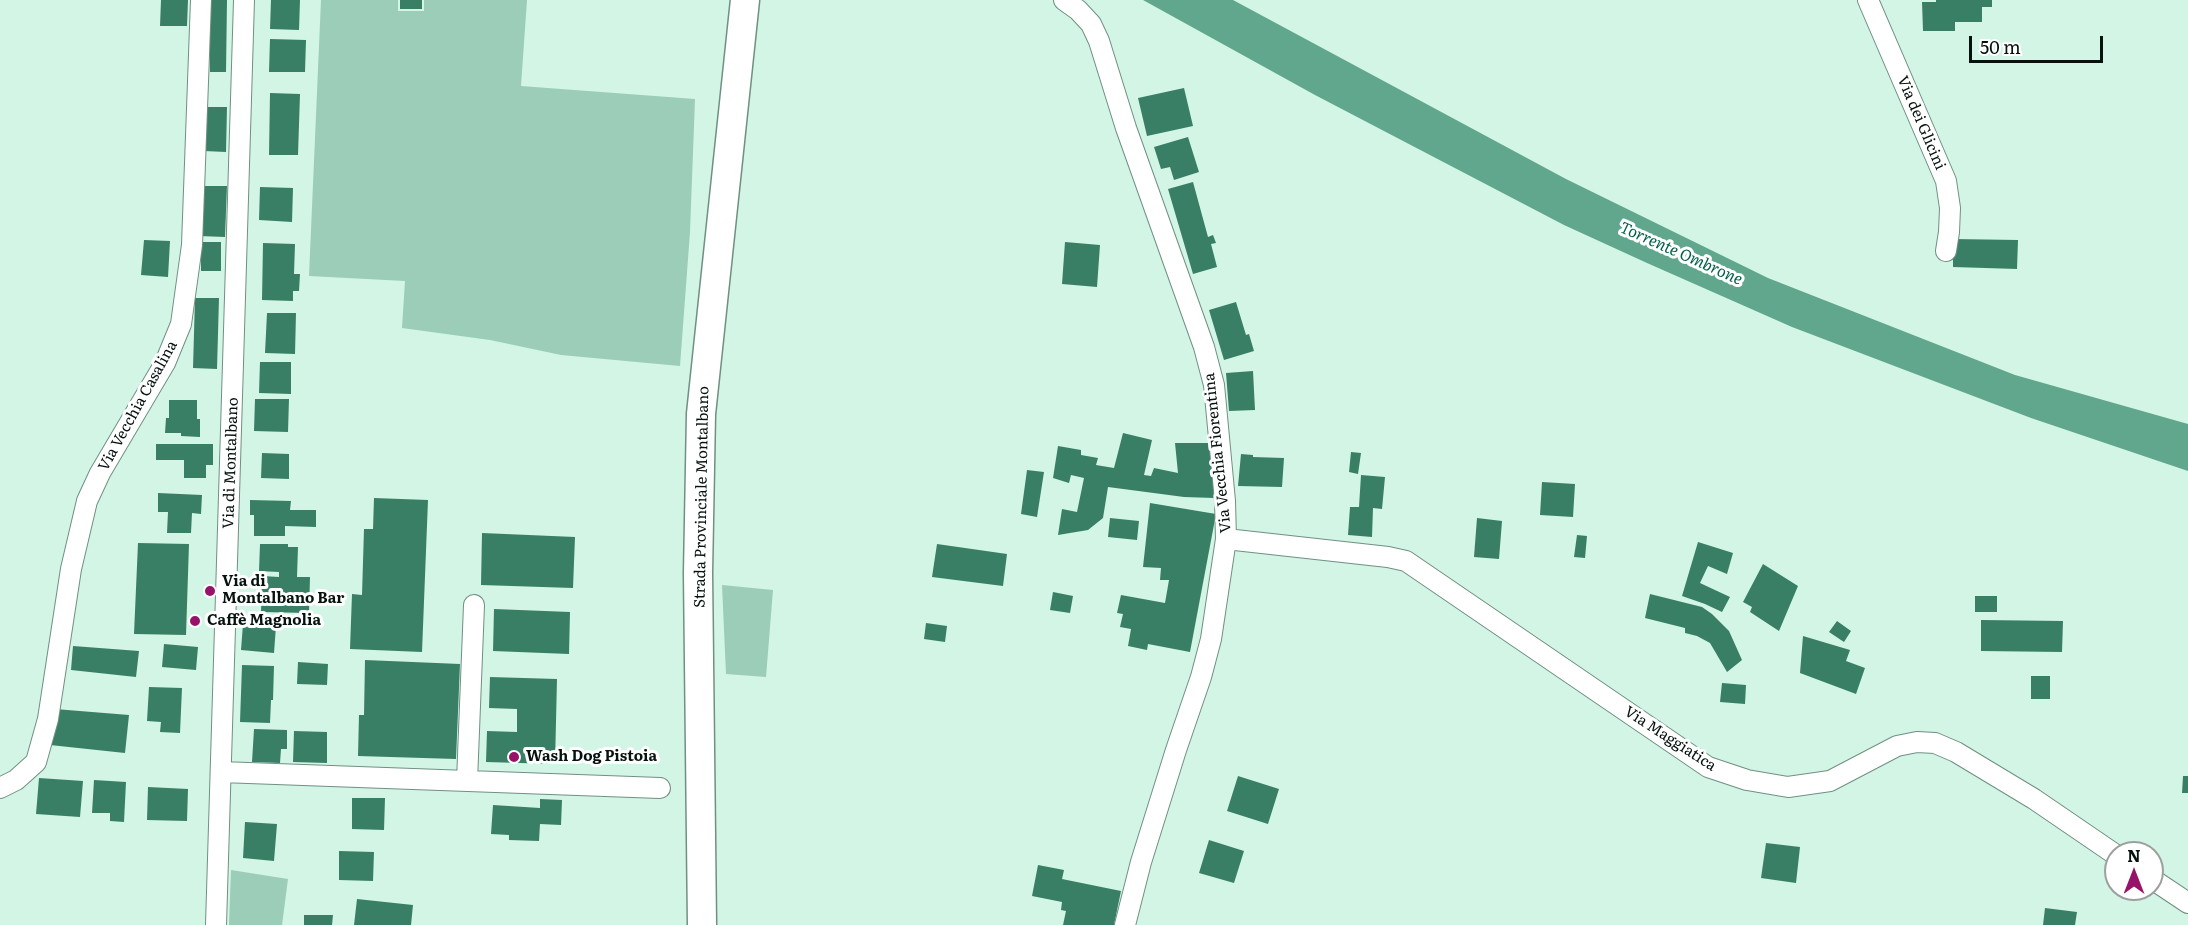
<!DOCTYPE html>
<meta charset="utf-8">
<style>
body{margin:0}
#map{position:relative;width:2188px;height:925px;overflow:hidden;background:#d2f5e6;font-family:Literata,serif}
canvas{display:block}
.north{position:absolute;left:2104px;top:841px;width:60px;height:60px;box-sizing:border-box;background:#fff;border:2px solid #9ba09e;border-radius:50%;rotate:0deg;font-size:16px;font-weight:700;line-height:24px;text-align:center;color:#06120d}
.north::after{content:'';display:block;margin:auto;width:21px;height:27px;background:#971369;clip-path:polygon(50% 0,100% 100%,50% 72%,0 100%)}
.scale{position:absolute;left:1969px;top:36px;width:134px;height:27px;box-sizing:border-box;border:3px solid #06120d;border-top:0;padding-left:8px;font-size:18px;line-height:21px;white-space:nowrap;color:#06120d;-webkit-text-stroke:4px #fff;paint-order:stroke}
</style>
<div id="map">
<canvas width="2188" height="925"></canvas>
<div class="north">N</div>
<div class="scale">50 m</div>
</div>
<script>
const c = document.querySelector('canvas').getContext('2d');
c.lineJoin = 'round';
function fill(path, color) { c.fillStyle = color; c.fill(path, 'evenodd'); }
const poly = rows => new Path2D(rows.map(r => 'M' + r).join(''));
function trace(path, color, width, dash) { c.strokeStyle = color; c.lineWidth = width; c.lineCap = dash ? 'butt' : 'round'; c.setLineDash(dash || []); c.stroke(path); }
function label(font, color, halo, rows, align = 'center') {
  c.font = font + ' Literata,serif'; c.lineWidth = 6; c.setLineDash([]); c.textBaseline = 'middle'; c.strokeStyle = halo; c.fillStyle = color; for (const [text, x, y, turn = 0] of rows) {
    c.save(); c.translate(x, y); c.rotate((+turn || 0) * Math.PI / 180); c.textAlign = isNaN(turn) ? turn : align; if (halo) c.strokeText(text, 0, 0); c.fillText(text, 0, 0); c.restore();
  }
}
fill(poly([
 [321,0,398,0,398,11,424,11,424,0,527,0,521,86,695,99,690,232,680,366,561,355,490,340,402,328,405,281,309,276],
 [722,585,773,590,766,677,726,674],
 [231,870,288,879,282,925,229,925]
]), '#9bcdb9');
fill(poly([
 [1143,0,1233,0,1566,179,1768,278,2015,375,2188,424,2188,471,2031,418,1792,327,1647,263,1564,225,1315,95]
]), '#61a78d');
fill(poly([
 [161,0,188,0,187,26,160,26],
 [211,0,227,0,226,72,210,72,210,55,208,55],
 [271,0,300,0,299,30,270,29],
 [400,0,422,0,422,9,400,9],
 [1936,0,1992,0,1992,7,1982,7,1982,22,1955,22,1955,31,1923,31,1922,2,1936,2],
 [270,39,306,40,305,72,269,72],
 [1184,88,1193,126,1147,136,1138,98],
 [270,93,300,94,298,155,269,155],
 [205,107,227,107,226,152,204,151],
 [1188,137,1199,172,1174,180,1170,167,1161,169,1154,147],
 [1193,182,1208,237,1213,235,1216,243,1211,244,1217,267,1193,274,1168,189],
 [201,186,227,186,225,237,199,236],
 [260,187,293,188,292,222,259,220],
 [1953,239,2018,240,2017,269,1953,267],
 [144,240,170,241,168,277,141,275],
 [201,242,221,242,221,271,201,271],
 [1065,242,1100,245,1097,287,1062,284],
 [263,243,295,244,294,274,300,274,299,291,293,291,293,301,262,300],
 [195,298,219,298,217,369,193,368],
 [1236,302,1246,335,1249,334,1254,351,1224,360,1209,310],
 [267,313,296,313,295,354,265,353],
 [260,362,291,362,291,394,259,393],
 [1253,371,1255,410,1229,411,1226,373],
 [255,399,289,399,288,432,254,431],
 [169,400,197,400,197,419,200,419,200,437,181,436,181,433,165,433,166,418,169,418],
 [1123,433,1152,440,1144,475,1151,476,1154,468,1178,473,1175,443,1211,443,1214,498,1184,497,1108,487,1103,518,1088,530,1058,535,1062,509,1077,512,1084,478,1071,475,1069,483,1053,478,1058,446,1081,450,1081,455,1098,458,1096,465,1114,468],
 [156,444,213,444,213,465,206,465,206,478,184,478,184,460,156,460],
 [1351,452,1361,453,1358,474,1349,472],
 [262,453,289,454,289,479,261,478],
 [1241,454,1253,455,1253,457,1284,458,1282,487,1238,486],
 [1027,470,1044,472,1037,517,1021,514],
 [1361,475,1385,477,1382,509,1373,508,1372,537,1348,535,1350,507,1359,507],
 [1542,482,1575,484,1573,517,1540,515],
 [158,493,202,495,201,514,192,513,191,533,167,533,168,512,158,512],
 [374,498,428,500,422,652,350,649,352,594,362,595,364,529,373,529],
 [250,500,291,501,290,510,316,510,316,527,285,526,285,536,254,536,254,515,250,515],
 [1150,503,1216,514,1190,652,1148,644,1147,650,1128,646,1131,629,1120,627,1123,614,1117,613,1121,595,1165,603,1169,580,1160,580,1161,568,1143,567],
 [1110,518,1139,521,1137,540,1108,537],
 [1477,518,1502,521,1499,559,1474,557],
 [482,533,575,537,573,588,481,585],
 [1577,535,1587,536,1585,558,1574,557],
 [1698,542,1733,553,1727,574,1708,566,1700,583,1730,597,1722,612,1705,604,1682,596],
 [138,543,189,544,186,635,134,634],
 [260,544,288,544,288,547,298,547,297,577,310,577,309,613,261,612,262,576,279,577,279,572,259,571],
 [937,544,1007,554,1003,586,932,577],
 [1763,564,1798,586,1779,631,1750,612,1752,607,1743,602],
 [1053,592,1073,596,1070,613,1050,610],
 [1650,594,1702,607,1712,614,1729,631,1742,660,1727,672,1710,643,1697,636,1685,633,1685,628,1645,618],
 [1975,596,1997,596,1997,612,1975,612],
 [494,609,570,612,569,654,493,651],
 [1981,620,2063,621,2062,652,1981,651],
 [1837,621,1851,631,1844,642,1829,632],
 [926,623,947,626,945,642,924,639],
 [243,624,276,626,274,653,241,650],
 [1803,636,1850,650,1846,661,1865,668,1856,694,1800,673],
 [164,644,198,647,196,670,162,667],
 [73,646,139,651,136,677,71,670],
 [365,660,460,664,456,759,358,756,359,715,364,715],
 [298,662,328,664,327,685,297,684],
 [242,665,274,666,273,700,271,700,270,723,240,722],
 [2031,676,2050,676,2050,699,2031,699],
 [490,677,557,679,555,764,486,762,487,731,517,732,517,709,489,708],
 [1722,683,1746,685,1745,704,1720,702],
 [149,687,182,688,180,733,160,732,161,722,147,721],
 [55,709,129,715,125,753,50,745],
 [254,729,287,730,287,749,281,749,280,763,252,762],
 [294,731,327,732,327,763,293,762],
 [1238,776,1279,789,1268,824,1227,811],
 [2183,776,2188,776,2188,793,2182,793],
 [39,778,83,781,80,817,36,814],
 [94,780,126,782,124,822,110,821,110,813,92,813],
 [148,787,188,789,187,821,147,820],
 [352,798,385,798,384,830,352,829],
 [540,799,562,800,561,825,540,824,539,841,509,840,509,835,491,834,493,805,540,808],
 [245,822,277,824,274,861,243,858],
 [1209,840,1244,851,1234,883,1199,873],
 [1766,843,1800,847,1796,883,1761,878],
 [339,851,374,852,373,881,339,880],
 [1038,865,1064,870,1062,879,1121,891,1114,925,1063,925,1066,911,1061,910,1062,902,1032,896],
 [357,899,413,905,411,925,354,925],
 [2045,908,2077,912,2075,925,2043,925],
 [304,915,333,915,332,925,304,925]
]), '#387f66');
const street = poly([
 [1064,0,1078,10,1091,24,1099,41,1126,128,1204,347,1214,385,1225,501,1226,539,1211,639,1201,677,1176,750,1141,862,1125,925],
 [1868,0,1946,181,1950,208,1949,232,1946,251],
 [1226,539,1388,557,1406,561,1708,767,1747,780,1788,787,1830,781,1897,746,1917,742,1935,743,1956,752,2034,799,2116,855],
 [221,772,660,788],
 [467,781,474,605],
 [0,788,16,780,36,762,48,719,71,569,87,501,100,473,165,363,181,324,192,245,201,0],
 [2152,879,2188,903],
 [216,925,244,0]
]);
const secondary = poly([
 [702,925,698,573,701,414,745,0]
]);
trace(street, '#709082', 22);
trace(secondary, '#709082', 31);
trace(street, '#fff', 20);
trace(secondary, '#fff', 28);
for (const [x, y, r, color] of [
 [210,591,6,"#971369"],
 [195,621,6,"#971369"],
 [514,757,6,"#971369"]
]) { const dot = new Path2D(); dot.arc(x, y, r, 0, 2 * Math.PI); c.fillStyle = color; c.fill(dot); trace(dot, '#fff', 2); }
label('15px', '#06120d', '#fff', [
 ["Via dei Glicini",1921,123,67],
 ["Via Vecchia Casalina",138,406,-61],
 ["Via Vecchia Fiorentina",1218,453,-96],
 ["Via di Montalbano",231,463,-88],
 ["Strada Provinciale Montalbano",702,497,-89],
 ["Via Maggiatica",1670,739,33]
]);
label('bold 15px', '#06120d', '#fff', [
 ["Via di",222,582],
 ["Montalbano Bar",222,599],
 ["Caffè Magnolia",207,621],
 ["Wash Dog Pistoia",526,757]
], 'left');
label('italic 16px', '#006148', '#fff', [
 ["Torrente Ombrone",1681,254,24]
]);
</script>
